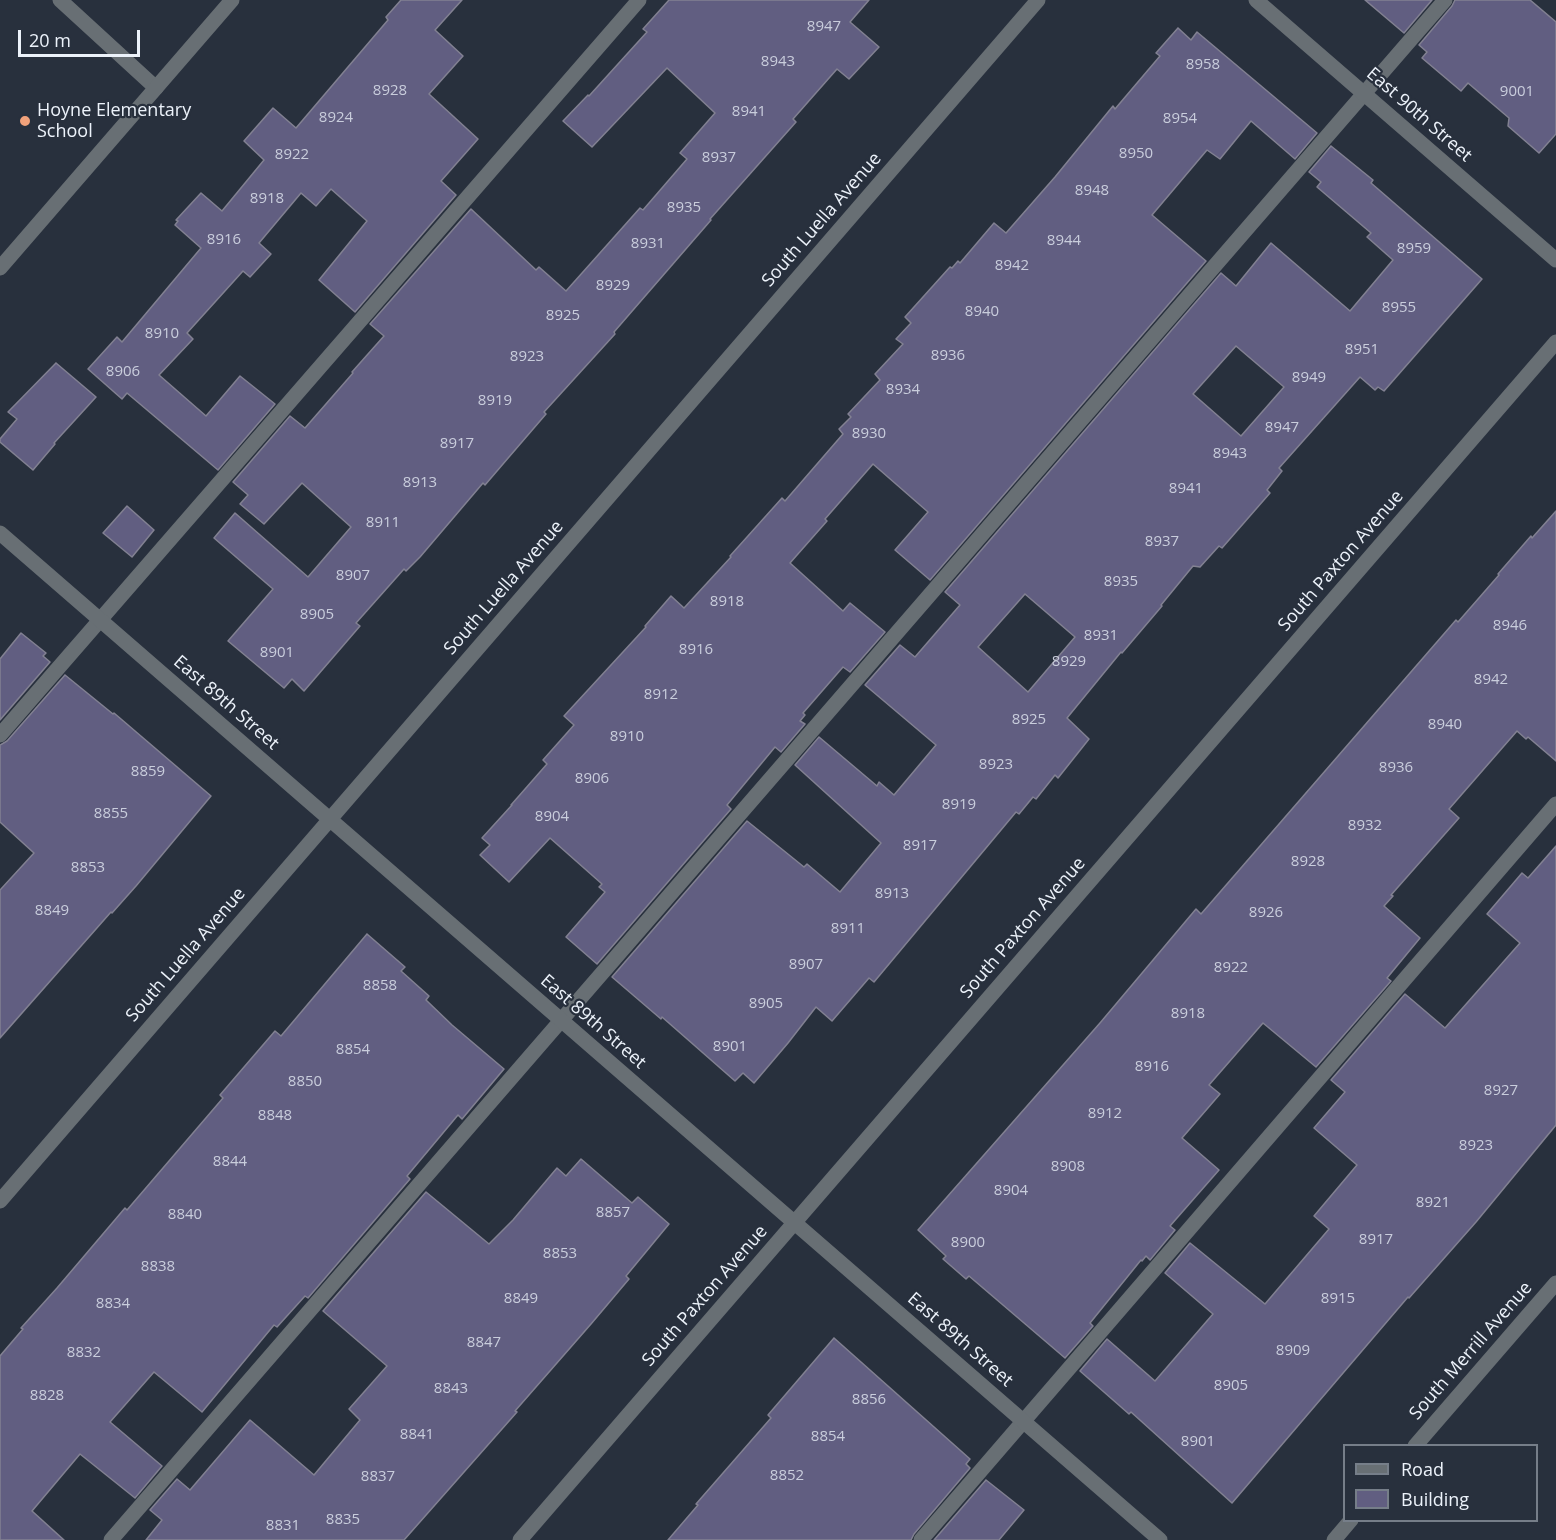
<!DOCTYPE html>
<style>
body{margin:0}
#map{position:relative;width:1556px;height:1540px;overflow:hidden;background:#28303d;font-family:"Open Sans",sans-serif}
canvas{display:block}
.legend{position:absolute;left:1343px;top:1444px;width:195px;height:78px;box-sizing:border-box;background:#28303d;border:2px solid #767e89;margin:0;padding:8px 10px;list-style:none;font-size:18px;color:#ecf2fa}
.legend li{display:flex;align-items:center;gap:12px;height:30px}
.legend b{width:30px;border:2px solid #767e89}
.scale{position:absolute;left:18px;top:30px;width:122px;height:27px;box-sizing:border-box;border:3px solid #ecf2fa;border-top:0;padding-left:8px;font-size:18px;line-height:21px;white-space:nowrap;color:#ecf2fa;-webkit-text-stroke:4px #28303d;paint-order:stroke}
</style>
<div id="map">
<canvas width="1556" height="1540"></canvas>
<ul class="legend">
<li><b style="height:8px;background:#686f74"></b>Road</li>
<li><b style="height:16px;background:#615e81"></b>Building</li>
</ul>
<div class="scale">20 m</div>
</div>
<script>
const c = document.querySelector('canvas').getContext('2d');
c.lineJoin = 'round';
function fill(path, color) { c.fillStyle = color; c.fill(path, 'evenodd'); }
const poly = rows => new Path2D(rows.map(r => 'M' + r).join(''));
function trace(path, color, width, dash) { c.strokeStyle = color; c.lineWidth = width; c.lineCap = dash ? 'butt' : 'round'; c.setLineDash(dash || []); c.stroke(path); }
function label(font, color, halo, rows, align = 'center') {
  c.font = font + ' "Open Sans",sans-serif'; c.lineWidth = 4.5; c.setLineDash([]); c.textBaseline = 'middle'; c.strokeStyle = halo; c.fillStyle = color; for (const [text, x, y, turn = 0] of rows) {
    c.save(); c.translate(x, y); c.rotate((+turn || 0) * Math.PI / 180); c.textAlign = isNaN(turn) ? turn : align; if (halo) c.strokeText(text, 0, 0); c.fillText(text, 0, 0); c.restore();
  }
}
const building = poly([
 [401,0,462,0,435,30,463,56,429,94,478,139,441,181,456,195,355,312,319,280,367,221,331,189,316,206,301,193,259,243,271,254,250,277,243,271,187,333,193,339,159,375,206,416,240,376,275,404,218,470,127,393,122,399,88,369,117,337,122,342,201,248,175,225,178,221,176,220,201,193,222,211,264,160,244,141,273,108,296,128,388,20,386,17,401,0],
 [669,0,869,0,850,22,879,47,849,79,837,69,793,119,796,122,710,219,711,220,614,332,615,334,544,412,546,414,509,457,485,485,483,483,420,557,406,571,404,569,356,623,360,626,304,691,292,679,284,688,228,641,273,589,214,538,235,513,308,577,351,527,302,483,264,524,240,504,248,495,233,482,290,416,305,428,353,373,352,372,384,336,370,324,471,209,536,270,539,267,566,291,640,208,643,210,687,159,680,153,715,113,667,68,592,147,563,121,588,95,589,96,647,32,643,29,669,0],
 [1365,0,1432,0,1404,33,1365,0],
 [1455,0,1530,0,1556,22,1556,134,1539,153,1508,126,1509,118,1468,83,1461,91,1422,58,1427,52,1419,45,1452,6,1455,0],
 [1178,28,1191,40,1197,32,1317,133,1295,159,1251,121,1220,159,1207,150,1152,215,1206,261,930,580,895,550,928,512,873,464,825,519,827,521,790,563,843,611,850,603,885,632,850,672,843,667,803,713,805,715,800,721,805,724,781,752,775,747,727,805,731,809,597,964,566,937,605,892,599,887,602,884,550,838,509,882,480,855,490,845,482,838,512,805,511,805,547,764,543,760,574,725,564,716,646,627,645,626,671,596,684,608,731,557,730,556,782,498,785,501,843,434,839,429,851,417,848,414,880,380,875,374,903,344,896,339,911,323,905,317,950,267,952,268,958,261,960,263,994,223,1006,233,1055,177,1113,106,1115,109,1160,56,1156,53,1178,28],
 [1331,146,1373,180,1371,183,1482,279,1384,391,1378,387,1375,390,1360,377,1279,468,1282,471,1267,490,1270,493,1222,548,1219,546,1200,567,1193,566,1161,605,1162,606,1122,653,1121,652,1067,718,1089,739,1058,778,1055,775,1036,799,1033,797,1019,814,1016,812,874,982,869,978,832,1021,816,1007,788,1043,754,1083,743,1073,735,1081,662,1017,661,1019,612,977,747,821,804,867,807,864,840,892,881,843,795,765,819,737,877,786,879,782,894,795,936,745,865,685,900,645,915,657,960,605,945,592,1221,273,1236,286,1271,243,1350,311,1393,260,1367,237,1371,233,1317,187,1321,182,1309,172,1331,146],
 [1236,346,1284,387,1241,436,1193,394,1236,346],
 [1025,594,1075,637,1028,692,978,647,1025,594],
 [56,363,96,397,54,443,55,444,33,470,0,442,0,439,17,419,8,412,56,363],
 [127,506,154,530,132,557,103,533,127,506],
 [1556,511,1556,761,1528,737,1526,739,1517,731,1449,809,1459,818,1391,895,1393,896,1384,906,1420,938,1387,978,1391,981,1316,1067,1263,1023,1209,1085,1220,1094,1182,1138,1219,1170,1170,1226,1175,1230,1150,1260,1146,1256,1142,1261,1141,1260,1090,1323,1093,1326,1065,1358,969,1276,966,1279,943,1259,946,1256,918,1230,1100,1023,1196,909,1201,914,1456,620,1458,622,1499,575,1498,574,1531,536,1532,538,1556,511],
 [21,633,46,653,43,656,50,662,0,720,0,659,21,633],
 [65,675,113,714,114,713,211,796,136,886,112,913,111,912,0,1038,0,890,34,853,0,822,0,745,7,741,65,675],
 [1556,846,1556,1125,1476,1222,1409,1298,1408,1297,1232,1503,1131,1412,1129,1414,1080,1371,1107,1339,1155,1381,1213,1314,1165,1273,1190,1243,1265,1304,1329,1229,1314,1216,1357,1165,1314,1128,1345,1092,1331,1080,1405,994,1445,1028,1520,943,1487,914,1522,873,1528,878,1556,846],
 [367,934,405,967,401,971,429,996,426,1000,452,1025,504,1069,462,1119,458,1115,407,1176,410,1179,308,1298,305,1296,277,1327,274,1325,202,1412,154,1372,110,1422,162,1466,135,1498,80,1454,32,1511,64,1540,0,1540,0,1356,23,1329,21,1328,57,1288,125,1208,127,1210,223,1098,220,1095,275,1031,281,1036,367,934],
 [581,1159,632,1203,638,1197,669,1224,626,1276,629,1279,591,1324,515,1411,517,1412,404,1540,146,1540,162,1520,150,1510,177,1479,190,1490,250,1420,314,1475,360,1420,349,1409,387,1366,323,1311,426,1192,489,1244,513,1220,557,1168,566,1176,581,1159],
 [834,1338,970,1459,966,1464,970,1468,914,1534,911,1540,668,1540,698,1505,696,1504,771,1418,768,1415,834,1338],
 [986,1480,1024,1510,999,1540,934,1540,986,1480]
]);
fill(building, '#615e81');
trace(building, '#828192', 1.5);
trace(poly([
 [60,0,156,88],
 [0,735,639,0],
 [111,1540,1445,0],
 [921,1540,1556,804]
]), '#686f74', 15);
trace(poly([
 [1256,0,1556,260],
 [0,268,232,0],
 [0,533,1160,1540],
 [0,1201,1038,0],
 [1415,1446,1556,1283],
 [520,1540,1556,342],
 [1334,1540,1351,1520]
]), '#686f74', 15);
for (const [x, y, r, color] of [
 [25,121,6,"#f1a27b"]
]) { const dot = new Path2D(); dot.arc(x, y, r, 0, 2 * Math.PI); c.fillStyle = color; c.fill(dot); trace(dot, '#28303d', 2); }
label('15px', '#c9cddc', null, [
 ["8947",824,27],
 ["8943",778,62],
 ["8958",1203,65],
 ["8928",390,91],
 ["9001",1517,92],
 ["8941",749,112],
 ["8924",336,118],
 ["8954",1180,119],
 ["8950",1136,154],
 ["8922",292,155],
 ["8937",719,158],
 ["8948",1092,191],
 ["8918",267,199],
 ["8935",684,208],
 ["8916",224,240],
 ["8944",1064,241],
 ["8931",648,244],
 ["8959",1414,249],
 ["8942",1012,266],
 ["8929",613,286],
 ["8955",1399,308],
 ["8940",982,312],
 ["8925",563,316],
 ["8910",162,334],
 ["8951",1362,350],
 ["8936",948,356],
 ["8923",527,357],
 ["8906",123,372],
 ["8949",1309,378],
 ["8934",903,390],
 ["8919",495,401],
 ["8947",1282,428],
 ["8930",869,434],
 ["8917",457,444],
 ["8943",1230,454],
 ["8913",420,483],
 ["8941",1186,489],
 ["8911",383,523],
 ["8937",1162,542],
 ["8907",353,576],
 ["8935",1121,582],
 ["8918",727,602],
 ["8905",317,615],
 ["8946",1510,626],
 ["8931",1101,636],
 ["8916",696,650],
 ["8901",277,653],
 ["8929",1069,662],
 ["8942",1491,680],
 ["8912",661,695],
 ["8925",1029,720],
 ["8940",1445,725],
 ["8910",627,737],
 ["8923",996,765],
 ["8936",1396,768],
 ["8859",148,772],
 ["8906",592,779],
 ["8919",959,805],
 ["8855",111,814],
 ["8904",552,817],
 ["8932",1365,826],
 ["8917",920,846],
 ["8928",1308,862],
 ["8853",88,868],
 ["8913",892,894],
 ["8849",52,911],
 ["8926",1266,913],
 ["8911",848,929],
 ["8907",806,965],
 ["8922",1231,968],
 ["8858",380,986],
 ["8905",766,1004],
 ["8918",1188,1014],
 ["8901",730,1047],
 ["8854",353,1050],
 ["8916",1152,1067],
 ["8850",305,1082],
 ["8927",1501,1091],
 ["8912",1105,1114],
 ["8848",275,1116],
 ["8923",1476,1146],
 ["8844",230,1162],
 ["8908",1068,1167],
 ["8904",1011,1191],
 ["8921",1433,1203],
 ["8857",613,1213],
 ["8840",185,1215],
 ["8917",1376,1240],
 ["8900",968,1243],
 ["8853",560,1254],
 ["8838",158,1267],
 ["8849",521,1299],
 ["8915",1338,1299],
 ["8834",113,1304],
 ["8847",484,1343],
 ["8909",1293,1351],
 ["8832",84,1353],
 ["8905",1231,1386],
 ["8843",451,1389],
 ["8828",47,1396],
 ["8856",869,1400],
 ["8841",417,1435],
 ["8854",828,1437],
 ["8901",1198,1442],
 ["8852",787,1476],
 ["8837",378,1477],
 ["8835",343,1520],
 ["8831",283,1526]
]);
label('18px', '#ecf2fa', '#28303d', [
 ["Hoyne Elementary",37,111],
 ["School",37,132]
], 'left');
label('18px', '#ecf2fa', '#28303d', [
 ["East 90th Street",1419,115,41],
 ["South Luella Avenue",822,220,-49],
 ["South Paxton Avenue",1341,561,-49],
 ["South Luella Avenue",504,588,-49],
 ["East 89th Street",226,703,41],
 ["South Paxton Avenue",1023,928,-49],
 ["South Luella Avenue",186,955,-49],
 ["East 89th Street",593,1022,41],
 ["South Paxton Avenue",705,1296,-49],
 ["East 89th Street",960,1340,41],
 ["South Merrill Avenue",1471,1351,-49]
]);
</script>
